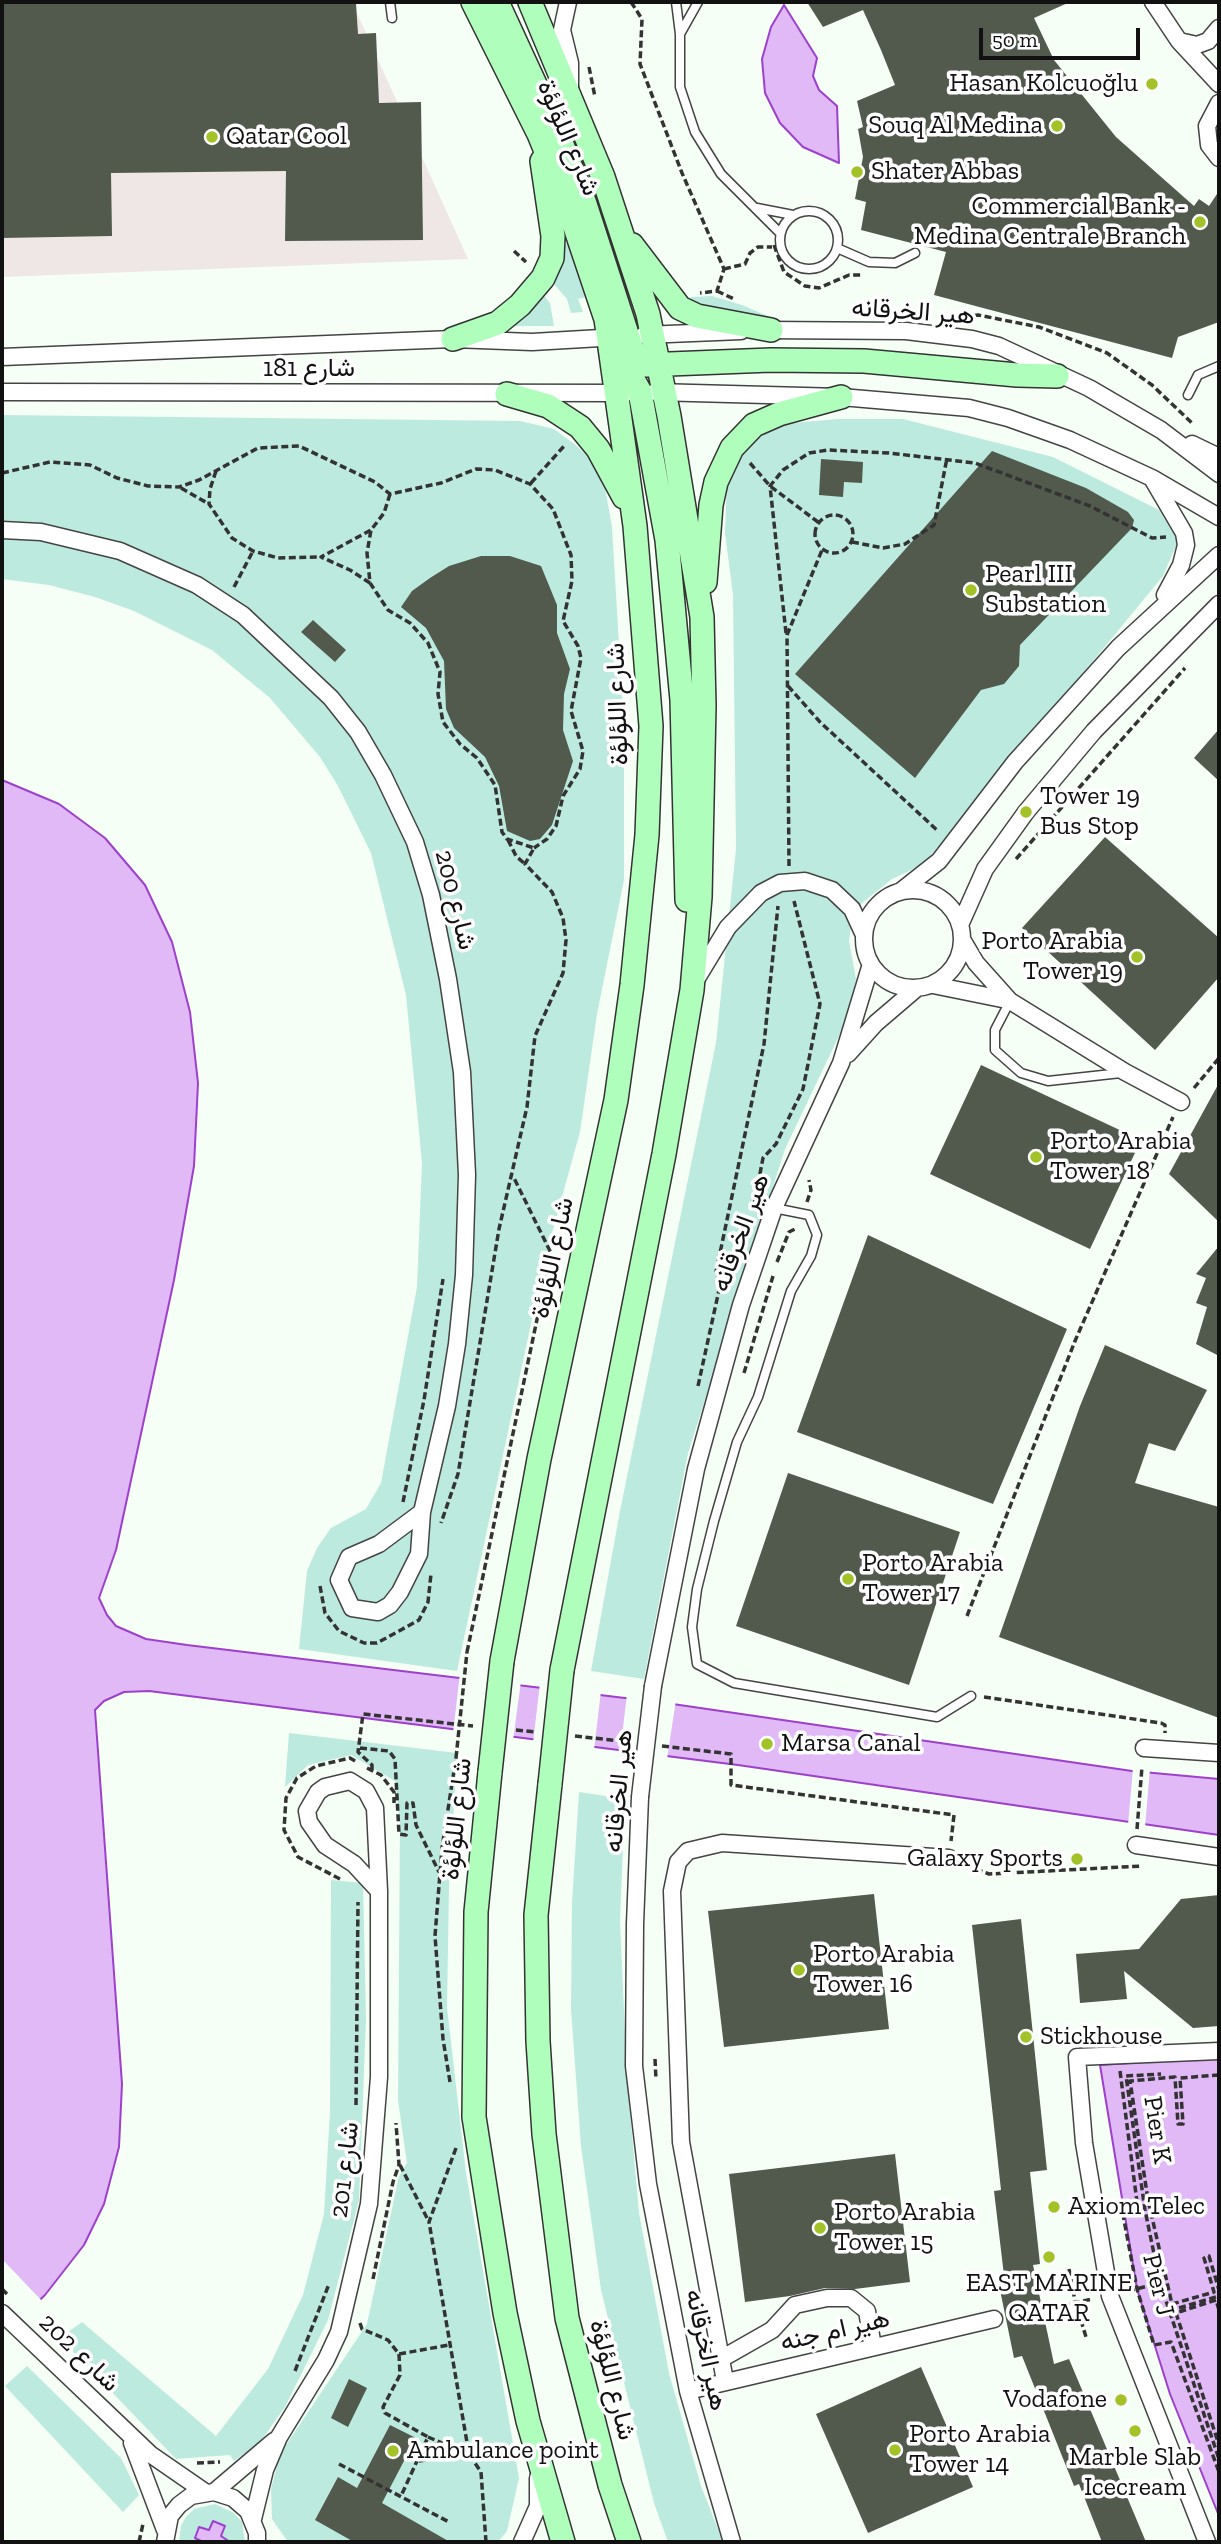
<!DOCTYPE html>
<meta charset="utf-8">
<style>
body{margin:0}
#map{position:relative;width:1221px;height:2544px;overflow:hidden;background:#f5fff5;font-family:"Zilla Slab",serif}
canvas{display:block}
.frame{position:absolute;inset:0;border:4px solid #111;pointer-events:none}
.scale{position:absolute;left:979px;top:28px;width:161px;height:32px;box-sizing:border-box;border:4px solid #111;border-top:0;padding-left:9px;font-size:21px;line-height:24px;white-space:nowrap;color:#111;-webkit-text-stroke:5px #fff;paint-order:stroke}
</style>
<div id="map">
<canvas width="1221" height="2544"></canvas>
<div class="frame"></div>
<div class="scale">50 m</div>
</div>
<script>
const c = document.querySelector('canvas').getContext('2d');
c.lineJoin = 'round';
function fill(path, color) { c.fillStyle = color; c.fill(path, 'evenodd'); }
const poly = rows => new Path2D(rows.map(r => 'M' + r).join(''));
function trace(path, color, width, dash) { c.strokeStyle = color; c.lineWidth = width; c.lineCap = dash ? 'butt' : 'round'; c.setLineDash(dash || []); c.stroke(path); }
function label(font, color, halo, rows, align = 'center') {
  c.font = font + ' "Zilla Slab",Vazirmatn,serif'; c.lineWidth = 7; c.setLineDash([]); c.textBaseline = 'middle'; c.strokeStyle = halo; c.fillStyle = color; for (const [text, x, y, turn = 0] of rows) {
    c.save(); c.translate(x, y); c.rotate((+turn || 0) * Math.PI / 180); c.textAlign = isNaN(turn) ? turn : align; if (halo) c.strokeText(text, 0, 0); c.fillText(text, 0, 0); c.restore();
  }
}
fill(poly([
 [2,2,352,2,468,259,2,277]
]), '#efe7e6');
fill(poly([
 [568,243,586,297,578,299,583,312,571,313,567,299,553,283,564,245],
 [541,292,550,303,554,326,512,326,525,315],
 [712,296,742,305,777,320,754,321,688,301,691,297],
 [2,415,520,421,554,429,577,446,589,458,605,488,612,527,624,729,624,880,597,1014,580,1132,545,1258,457,1671,299,1649,307,1571,317,1548,331,1528,366,1509,381,1483,417,1287,422,1163,406,995,371,853,338,786,320,757,270,698,212,650,134,611,95,597,49,585,2,579],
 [838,419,903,419,1053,457,1159,510,1178,541,1163,576,963,819,922,865,892,879,862,903,852,920,849,941,856,979,847,1019,785,1149,688,1453,644,1679,591,1671,620,1511,716,1043,736,849,733,595,725,533,727,479,747,445,781,424],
 [289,1733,457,1753,449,1888,447,2007,466,2173,519,2478,507,2531,498,2542,288,2542,272,2519,271,2489,280,2454,367,2324,399,2176,407,2163,398,2100,400,1824,395,1781,351,1755,308,1765,285,1787],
 [579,1792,625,1799,620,1921,627,2078,639,2213,669,2373,701,2486,723,2542,668,2542,654,2503,601,2290,581,2146,571,2010,572,1903],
 [331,1880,363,1883,366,2019,359,2200,328,2320,285,2407,260,2442,234,2461,230,2455,176,2459,60,2338,82,2322,216,2436,268,2369,303,2295,324,2214,330,2112],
 [27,2366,121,2458,139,2495,123,2512,5,2386],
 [215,2504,234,2513,242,2522,245,2542,230,2542,221,2536,225,2527,209,2530,199,2527,195,2538,203,2542,179,2542,181,2526,186,2517,194,2509]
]), '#bdeadf');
const water = poly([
 [784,5,817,58,813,76,819,90,837,106,839,163,803,147,780,123,765,93,762,59,771,27,784,5],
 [2,780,59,804,105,838,145,885,172,942,190,1012,198,1083,194,1166,174,1280,116,1550,99,1598,107,1615,116,1626,146,1639,187,1645,666,1703,1132,1771,1219,1779,1219,1835,738,1765,149,1691,124,1692,104,1701,95,1710,122,2084,119,2147,104,2204,84,2245,45,2295,2,2336,2,780],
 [1219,2057,1219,2516,1170,2394,1137,2289,1100,2065,1219,2057],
 [213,2521,225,2526,221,2536,230,2542,203,2542,195,2538,199,2527,209,2530,213,2521]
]);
fill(water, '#e0b9f6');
trace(water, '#9d40ce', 2);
fill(poly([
 [460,1673,521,1681,513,1741,453,1733],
 [540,1683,601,1691,594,1750,533,1743],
 [627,1694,676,1700,667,1759,620,1753],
 [1133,1768,1150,1769,1145,1827,1128,1825],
 [2,2259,43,2302,2,2339]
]), '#f5fff5');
fill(poly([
 [807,2,1070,2,1034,18,1054,60,1116,137,1194,206,1199,199,1209,206,1219,191,1219,322,1178,337,1172,358,934,295,946,252,861,230,866,202,855,199,863,157,858,129,863,127,857,101,895,85,881,50,863,10,823,27],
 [356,3,358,34,376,33,379,103,421,102,423,240,285,241,286,171,111,173,112,236,2,238,2,4],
 [992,451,1086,488,1128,512,1134,520,1132,528,1020,645,1019,666,1004,684,981,690,915,778,795,674],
 [821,459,863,462,862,483,844,482,843,497,819,495],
 [481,556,510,556,541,566,557,605,557,633,570,669,564,694,563,730,573,761,552,825,540,839,530,841,507,831,499,786,485,757,454,728,446,709,444,661,426,628,401,607,412,591,430,578,449,566],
 [313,620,346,650,335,662,301,632],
 [1219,729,1219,781,1194,758],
 [1105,837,1219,938,1219,977,1155,1050,1022,928],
 [981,1065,1141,1140,1090,1249,930,1174],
 [1219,1083,1219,1222,1169,1174],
 [868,1235,1067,1329,993,1504,797,1432],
 [1219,1246,1219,1356,1196,1344,1207,1307,1196,1303,1206,1278,1196,1274],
 [1105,1345,1207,1390,1175,1451,1149,1443,1135,1483,1219,1507,1219,1718,999,1637,1080,1406],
 [788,1473,960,1532,909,1685,736,1626],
 [874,1894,889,2029,724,2047,708,1911],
 [1219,1895,1219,2026,1193,2028,1124,1971,1127,1999,1080,2003,1076,1954,1139,1949,1181,1899],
 [1021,1919,1047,2170,1030,2172,1040,2264,1033,2265,1054,2364,1069,2359,1146,2542,1102,2542,1079,2484,1074,2486,1022,2356,1014,2358,999,2285,1005,2284,994,2191,1001,2190,972,1925],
 [895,2154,910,2282,855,2289,825,2288,790,2296,745,2302,729,2174],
 [921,2367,973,2487,868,2533,816,2414],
 [349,2379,367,2388,348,2427,331,2418],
 [390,2425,416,2438,382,2503,450,2542,354,2542,315,2520,338,2477,357,2488]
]), '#515a4d');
const lane = poly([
 [390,2,392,18],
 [676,2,680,34,680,87,695,132,721,174,780,233],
 [680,34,698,2],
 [757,208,793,215],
 '780 240a29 29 0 1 1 58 0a29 29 0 1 1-58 0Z',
 [837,248,869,262,895,263,915,253],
 [1188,395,1198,375,1219,366],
 [1010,1001,995,1030,995,1050,1021,1073,1048,1081,1121,1073],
 [774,1208,809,1215,817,1235,811,1256,791,1291,758,1397,737,1442,714,1521,697,1589,692,1627,697,1664,734,1683,937,1717,971,1696]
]);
const street = poly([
 [568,2,562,30,570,63,570,89],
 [1153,2,1179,41,1219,84],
 [1179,41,1197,45,1208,41,1219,28],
 [1219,103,1207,126,1209,145,1219,158],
 [763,330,906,331,972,339,999,346,1089,388,1161,430,1219,474],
 [644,335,741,331],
 [2,357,453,339,532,342,618,337],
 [2,392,626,393],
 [655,392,841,397,969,408,1008,418,1070,440,1152,478,1219,517],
 [1192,444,1219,457],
 [1153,480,1184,533,1186,545,1181,565,1165,595],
 [2,530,41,532,120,551,197,585,243,615,331,698,358,732,383,775,415,842,431,895,448,979,462,1072,467,1175,464,1275,457,1344,447,1406,422,1512],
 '864 939a49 49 0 1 1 98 0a49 49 0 1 1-98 0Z',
 [901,891,939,861,1015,762,1118,648,1219,555],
 [960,925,985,869,1026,812,1094,731,1219,604],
 [963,941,976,963,1010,1001,1125,1072,1181,1102],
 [697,978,728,927,761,893,780,883,805,881,832,890,852,909,864,935],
 [933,985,1007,1000],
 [848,1054,876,1023,917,988],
 [422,1512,419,1554,400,1592,390,1605,378,1612,352,1608,339,1580,349,1557,379,1544,422,1512],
 [653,1686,696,1469,741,1305,774,1208,841,1063,871,964],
 [1144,1748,1219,1753],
 [350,1781,366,1791,375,1808,379,1891,354,1864,325,1845,309,1822,307,1811,318,1792,325,1787,350,1781],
 [640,1797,635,1924,634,2066,648,2184,688,2391,732,2542],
 [1136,1845,1219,1857],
 [2,2313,150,2454,205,2492],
 [721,2359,772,2330,795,2305,827,2298,851,2298,867,2311,873,2347],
 [725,2381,681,2142,672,1891,678,1862,688,1851,722,1843,949,1858],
 [688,2391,994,2319],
 [132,2443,165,2530],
 [214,2492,274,2441],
 [253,2519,265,2470,279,2437,326,2360,339,2332,369,2204,379,2077,379,1891],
 [165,2542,170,2516,179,2505,191,2496,214,2492,233,2498,248,2511,257,2533,257,2542],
 [522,2542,538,2506,538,2478],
 [1207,2542,1110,2296,1084,2143,1077,2057,1219,2051]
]);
const secondary = poly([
 [473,2,539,134,565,197,606,319,635,526,651,726,647,835,632,985,616,1100,539,1459,502,1661],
 [497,2,557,132,585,204,637,365],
 [530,2,603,177,648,314,669,416,702,617,704,706,700,897,692,990,664,1154,562,1670],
 [632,245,680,308,697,316,771,330],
 [453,339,498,323,520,305,543,278,552,258,553,236,542,161],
 [614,346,640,392,667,540,682,700,687,900],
 [644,365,771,360,864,361,1017,375,1057,376],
 [507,394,548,406,580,427,598,449,624,497],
 [705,582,711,505,716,482,732,448,754,425,779,414,841,397],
 [490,1772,476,1912,474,2117,505,2313,528,2421,563,2542],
 [550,1784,536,1915,538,2041,544,2134,567,2318,610,2485,629,2542]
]);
trace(lane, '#444', 11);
trace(street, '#444', 19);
trace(secondary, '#333', 26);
trace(poly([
 [631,2,642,19,640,64,682,173,724,269,717,291,700,293],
 [589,67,595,97],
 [774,245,784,272,805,286,819,288,849,275,861,275],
 [514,251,526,262],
 [724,269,745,264,750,253,758,247,772,247],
 [717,291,734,299],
 [964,318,978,315,1039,327,1107,353,1152,385,1194,425],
 [750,463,770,486,818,522],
 [216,471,210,489,209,504,232,538,253,551,278,558,321,557],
 [2,473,50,462,90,465,117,478,148,486,179,487,199,480,258,448,299,446,375,482,390,494,441,483,476,469,495,470,530,484,553,509,571,555,572,581,563,621,578,646,581,658,571,711,583,751,580,769,563,796,556,826,547,839,534,848],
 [531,483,565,445],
 [181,488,209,504],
 [390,494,384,513,371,530,367,553,370,583,388,610,410,623,428,643,440,672,438,694,443,722,460,744,477,758,495,785,502,832,507,839,534,848,525,864,552,892,563,918,566,940,563,973,535,1036,527,1107,499,1229,458,1474,441,1523],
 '815 534a19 19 0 1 1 38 0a19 19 0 1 1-38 0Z',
 [852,542,883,548,905,544,934,525,947,458],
 [370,583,350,570,321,557,371,530],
 [234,587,253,551],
 [786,633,770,486,783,470,809,453,828,450,889,453,975,463,1090,506,1152,538,1166,537],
 [788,686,820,722,938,831],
 [508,840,516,856,525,864],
 [1016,859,1185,668],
 [789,866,787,635,822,550],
 [1194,1088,1219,1058],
 [807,1202,811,1190,809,1180],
 [754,1205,763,1158,776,1144,803,1089,820,1004,794,901],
 [777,1262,789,1232,797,1228],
 [721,1281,716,1272,764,1044,778,906],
 [744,1373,773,1276],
 [698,1386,721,1281,732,1279],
 [403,1502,424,1400,443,1279],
 [320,1586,325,1613,339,1631,364,1643,377,1643,419,1620,428,1602,431,1574],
 [967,1616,1075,1341,1173,1117],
 [467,1652,551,1253,513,1176],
 [984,1697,1161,1723,1165,1725,1165,1733],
 [516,1730,536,1732],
 [575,1736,630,1742],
 [662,1746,731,1754,731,1785,954,1815,951,1841],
 [360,1748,389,1751,395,1759,399,1834,406,1835,407,1803,413,1803,416,1825,439,1872],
 [367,1768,381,1775,394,1792,394,1803],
 [372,1770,372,1765,358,1752,363,1714,473,1726],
 [1137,1829,1142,1767],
 [966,1865,989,1874,1142,1866],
 [340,1879,298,1857,284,1830,286,1798,297,1778,316,1766,350,1758,357,1762],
 [655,2059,656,2080],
 [1120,2071,1137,2202,1121,2204,1137,2289,1154,2345,1171,2342,1219,2472],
 [1219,2075,1180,2078,1183,2124,1178,2124,1175,2077,1130,2081,1148,2200,1172,2304,1214,2292,1204,2258,1209,2256,1219,2290],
 [450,2082,443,2039,435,1936,442,1848,456,1758],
 [356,2105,358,1902],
 [456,2148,429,2222,469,2454,481,2472,486,2542],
 [400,2165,429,2222],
 [1069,2269,1075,2301,1086,2337],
 [373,2279,393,2182,399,2165,396,2123],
 [1160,2283,1145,2210,1126,2076,1161,2074],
 [2,2289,9,2296],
 [1128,2291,1160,2283,1219,2459],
 [1219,2310,1216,2300,1176,2313,1219,2445],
 [1169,2311,1219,2296],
 [1011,2315,1093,2299],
 [360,2323,362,2329,388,2340,399,2354,449,2345],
 [399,2354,400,2375,383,2407,385,2413,428,2437,401,2496],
 [295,2371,329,2284],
 [428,2437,468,2454],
 [419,2461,469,2454],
 [197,2463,220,2462],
 [339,2464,449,2522],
 [139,2542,143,2524]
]), '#333', 3.5, [7, 3.5]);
trace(lane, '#fff', 8);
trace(street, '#fff', 16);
trace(secondary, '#b0febc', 23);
const streetBridge = poly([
 [640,1797,653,1686]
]);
const secondaryBridge = poly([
 [490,1772,502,1661],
 [550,1784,562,1670]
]);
trace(streetBridge, '#444', 19, []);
trace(secondaryBridge, '#333', 26, []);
trace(poly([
 [456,1758,467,1652]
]), '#333', 3.5, [7, 3.5]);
trace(streetBridge, '#fff', 16);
trace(secondaryBridge, '#b0febc', 23);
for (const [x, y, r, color] of [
 [1152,84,7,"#a2c227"],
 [1057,126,7,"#a2c227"],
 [212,137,7,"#a2c227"],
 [857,172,7,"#a2c227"],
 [1200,222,7,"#a2c227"],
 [971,590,7,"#a2c227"],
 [1026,812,7,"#a2c227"],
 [1137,957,7,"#a2c227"],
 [1036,1157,7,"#a2c227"],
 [848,1579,7,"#a2c227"],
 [767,1744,7,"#a2c227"],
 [1077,1859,7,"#a2c227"],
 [799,1970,7,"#a2c227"],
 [1026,2037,7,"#a2c227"],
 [1054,2207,7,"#a2c227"],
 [820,2228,7,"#a2c227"],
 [1049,2257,7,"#a2c227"],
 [1121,2400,7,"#a2c227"],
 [1135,2431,7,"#a2c227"],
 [895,2450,7,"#a2c227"],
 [393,2451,7,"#a2c227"]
]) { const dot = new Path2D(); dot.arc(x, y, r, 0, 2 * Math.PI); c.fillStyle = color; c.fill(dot); trace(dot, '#fff', 2.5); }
label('26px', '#111', '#fff', [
 ["Hasan Kolcuoğlu",1138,84,"right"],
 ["Souq Al Medina",1043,126,"right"],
 ["Qatar Cool",226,137],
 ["Shater Abbas",871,172],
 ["Commercial Bank -",1186,207,"right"],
 ["Medina Centrale Branch",1186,237,"right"],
 ["Pearl III",985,575],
 ["Substation",985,605],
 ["Tower 19",1040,797],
 ["Bus Stop",1040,827],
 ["Porto Arabia",1123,942,"right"],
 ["Tower 19",1123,972,"right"],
 ["Porto Arabia",1050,1142],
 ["Tower 18",1050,1172],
 ["Porto Arabia",862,1564],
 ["Tower 17",862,1594],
 ["Marsa Canal",781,1744],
 ["Galaxy Sports",1063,1859,"right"],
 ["Porto Arabia",813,1955],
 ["Tower 16",813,1985],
 ["Stickhouse",1040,2037],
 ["Axiom Telec",1068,2207],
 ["Porto Arabia",834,2213],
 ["Tower 15",834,2243],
 ["EAST MARINE",1049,2284,"center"],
 ["QATAR",1049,2314,"center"],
 ["Vodafone",1107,2400,"right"],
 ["Porto Arabia",909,2435],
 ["Tower 14",909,2465],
 ["Ambulance point",407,2451],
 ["Marble Slab",1135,2458,"center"],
 ["Icecream",1135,2488,"center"]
], 'left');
label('26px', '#111', '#fff', [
 ["شارع اللؤلؤة",568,138,67],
 ["هير الخرقانه",913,312,4],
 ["شارع 181",309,369],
 ["شارع اللؤلؤة",618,704,-92],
 ["شارع 200",455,900,76],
 ["هير الخرقانه",741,1233,-70],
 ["شارع اللؤلؤة",553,1258,-78],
 ["هير الخرقانه",619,1791,-85],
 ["شارع اللؤلؤة",457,1819,-84],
 ["Pier K",1157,2130,81],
 ["شارع 201",345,2170,-83],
 ["Pier J",1158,2285,76],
 ["هير ام جنه",835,2331,-13],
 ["هير الخرقانه",706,2350,78],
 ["شارع 202",79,2353,44],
 ["شارع اللؤلؤة",612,2380,76]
]);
</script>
